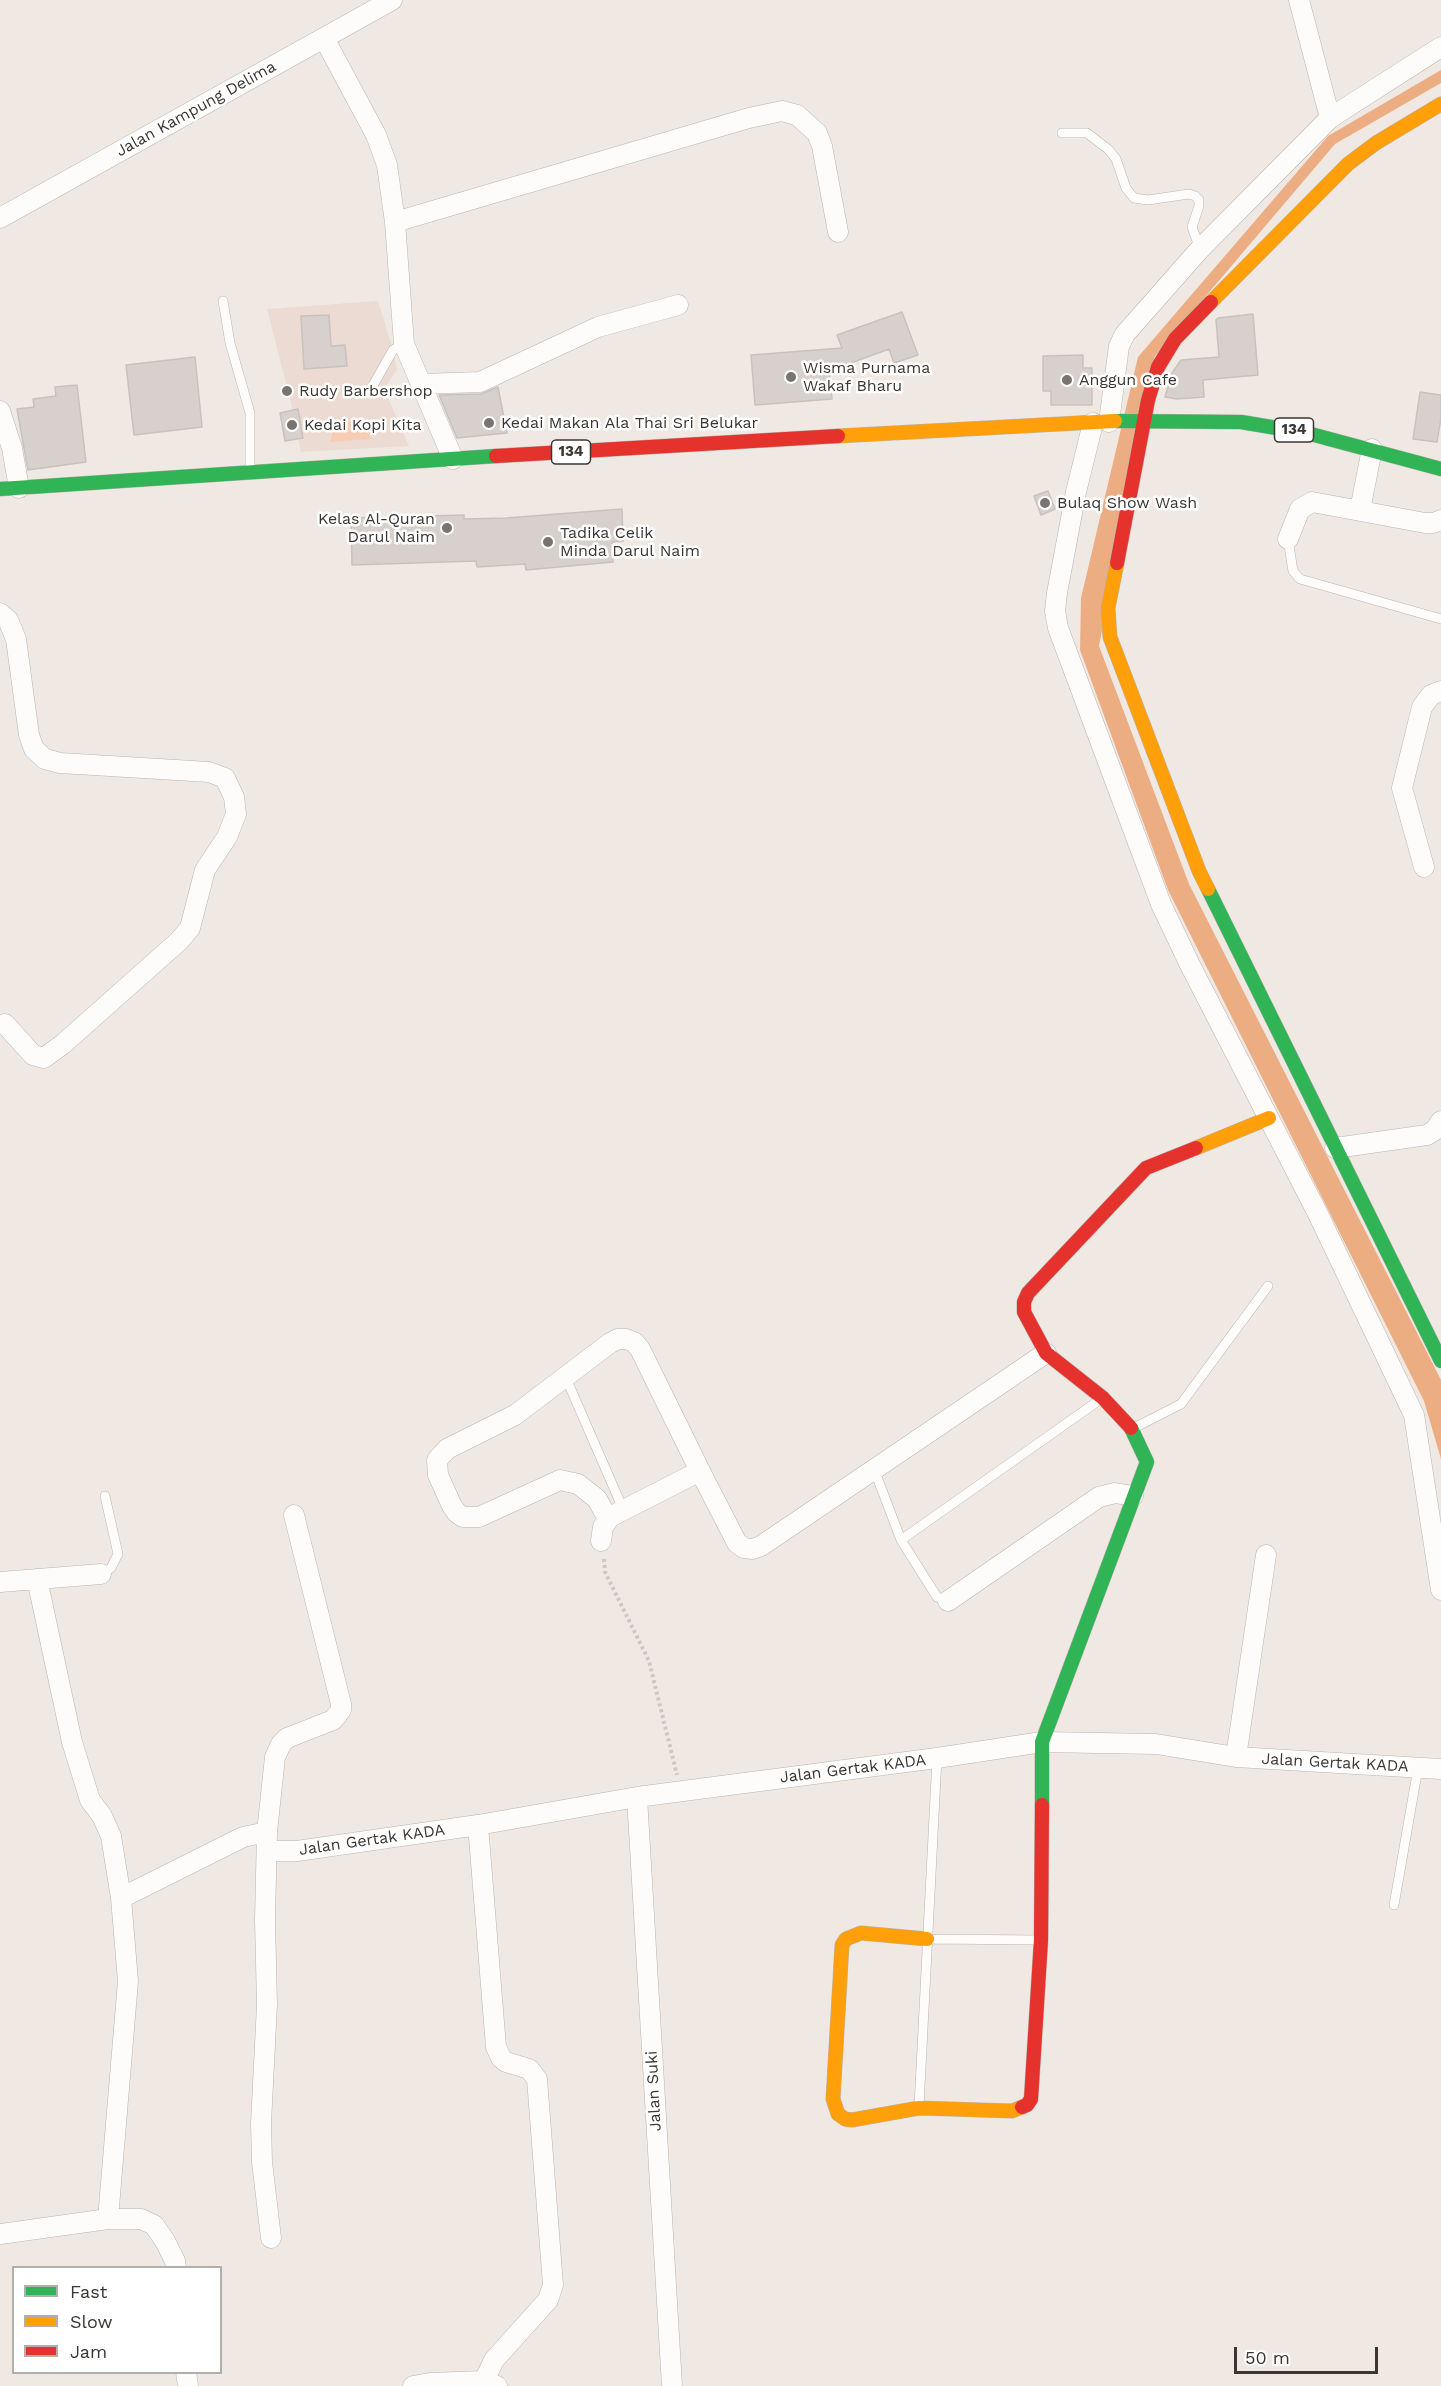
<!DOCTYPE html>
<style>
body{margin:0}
#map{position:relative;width:1441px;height:2386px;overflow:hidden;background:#f0e8e3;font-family:"Work Sans",sans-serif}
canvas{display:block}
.legend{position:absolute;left:12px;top:2266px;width:210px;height:108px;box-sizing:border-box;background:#fff;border:2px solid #b1afad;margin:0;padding:8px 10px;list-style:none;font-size:18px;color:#3b3632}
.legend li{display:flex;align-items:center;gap:12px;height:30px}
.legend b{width:30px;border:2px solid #b1afad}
.scale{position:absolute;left:1234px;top:2347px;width:144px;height:27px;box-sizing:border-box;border:3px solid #3b3632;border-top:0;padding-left:8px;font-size:18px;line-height:21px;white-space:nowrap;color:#3b3632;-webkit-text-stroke:4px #fff;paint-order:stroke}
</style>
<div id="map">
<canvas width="1441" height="2386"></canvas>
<ul class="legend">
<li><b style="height:8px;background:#30b455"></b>Fast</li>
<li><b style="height:8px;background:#ff9f0a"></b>Slow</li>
<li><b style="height:8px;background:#e5322d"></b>Jam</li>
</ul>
<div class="scale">50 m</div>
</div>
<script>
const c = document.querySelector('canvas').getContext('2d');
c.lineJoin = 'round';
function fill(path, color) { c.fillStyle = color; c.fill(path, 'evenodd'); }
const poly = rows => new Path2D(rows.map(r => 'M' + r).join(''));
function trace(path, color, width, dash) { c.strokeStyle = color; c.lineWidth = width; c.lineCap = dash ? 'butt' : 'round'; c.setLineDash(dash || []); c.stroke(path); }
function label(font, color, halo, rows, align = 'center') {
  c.font = font + ' "Work Sans",sans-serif'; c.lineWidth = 5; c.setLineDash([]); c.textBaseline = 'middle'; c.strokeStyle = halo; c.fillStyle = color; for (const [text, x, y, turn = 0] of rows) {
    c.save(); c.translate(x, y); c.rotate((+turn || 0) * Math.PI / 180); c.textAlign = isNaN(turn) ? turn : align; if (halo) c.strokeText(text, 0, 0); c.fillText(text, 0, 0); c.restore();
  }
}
fill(poly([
 [378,301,393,350,397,370,384,389,409,446,301,452,290,398,267,309]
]), '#ebdbd2');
fill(poly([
 [358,420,366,428,372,439,330,442,333,430,339,423]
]), '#f7ceb5');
fill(poly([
 [1441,70,1441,83,1335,144,1155,356,1099,646,1189,884,1441,1380,1441,1459,1424,1401,1168,890,1080,650,1081,598,1138,357,1328,136]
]), '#edad83');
const building = poly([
 [902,312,918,355,894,363,889,349,829,371,832,399,755,405,751,355,842,348,837,335,902,312],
 [1253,314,1258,375,1203,380,1204,397,1177,399,1165,397,1172,373,1181,360,1219,357,1216,320,1218,318,1253,314],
 [329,315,331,346,345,345,347,366,304,369,301,316,329,315],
 [1083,355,1083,368,1092,368,1092,405,1051,405,1051,391,1043,391,1043,356,1083,355],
 [195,357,202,427,134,435,126,365,195,357],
 [77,385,86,462,28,470,17,409,34,407,33,399,56,396,55,387,77,385],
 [498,387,507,433,457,438,439,395,481,394,498,387],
 [1420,392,1441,395,1441,418,1437,442,1413,439,1420,392],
 [298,409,303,438,285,441,280,413,298,409],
 [1048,491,1055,509,1041,515,1034,496,1048,491],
 [622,509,623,541,612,542,613,562,526,570,525,564,477,567,476,561,352,565,351,518,464,515,464,519,506,518,622,509]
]);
fill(building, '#d7d0cc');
trace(building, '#c8c2be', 1.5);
const lane = poly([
 [1062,133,1087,133,1109,150,1116,159,1126,188,1134,198,1148,200,1189,194,1195,196,1199,200,1199,206,1192,227,1200,249],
 [223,301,230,343,250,413,250,467],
 [371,389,393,350,404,344],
 [1288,539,1293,571,1300,579,1441,619],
 [566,1378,623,1509],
 [1134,1428,1181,1404,1268,1286],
 [874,1469,901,1540,937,1597,948,1601],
 [901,1540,1101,1399],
 [101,1574,111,1568,118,1554,105,1496],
 [1394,1905,1418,1768],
 [929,1939,1038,1940],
 [919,2106,937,1758]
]);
const street = poly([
 [1299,0,1330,118],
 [324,38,376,135,387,165,395,222,404,344,453,459],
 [0,218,392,0],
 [395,222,749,118,782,111,797,115,817,133,822,146,838,232],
 [422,384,480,382,598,327,678,305],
 [0,411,12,448,19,488],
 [1109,422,1119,346,1125,334,1200,249,1330,118,1441,47],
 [1093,423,1076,492,1057,593,1055,611,1058,628,1161,904,1190,965,1318,1214,1414,1415,1441,1590],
 [1360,510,1372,449],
 [1288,539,1300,509,1312,502,1425,523,1433,523,1441,520],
 [0,613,8,620,16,639,29,735,34,749,45,759,60,763,209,772,225,778,234,797,236,814,227,837,205,870,190,928,179,941,63,1044,44,1058,33,1055,5,1024],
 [1424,867,1402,788,1422,707,1431,695,1441,691],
 [1335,1148,1427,1135,1435,1130,1441,1121],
 [608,1519,597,1499,578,1484,560,1480,479,1517,463,1517,457,1513,452,1506,438,1475,437,1460,447,1449,515,1415,610,1343,618,1339,626,1339,634,1342,640,1349,700,1471],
 [601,1541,603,1527,610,1517,700,1471,737,1543,744,1548,753,1549,761,1546,1046,1353],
 [0,1582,101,1574],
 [948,1601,1099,1497,1115,1493,1133,1496],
 [1236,1757,1266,1555],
 [637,1797,672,2386],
 [478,1825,496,2047,501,2058,506,2062,529,2069,537,2079,553,2285,548,2300,494,2360,484,2381],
 [267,1851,297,1851,478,1825,637,1797,937,1758,1042,1742,1156,1744,1236,1757,1441,1769],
 [121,1898,243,1837,267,1832],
 [108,2219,141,2219,154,2225,165,2241,175,2261,176,2268],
 [0,2234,108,2219,128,1981,121,1898,111,1836,102,1816,90,1800,72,1742,37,1579],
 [271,2238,262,2162,261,2123,267,2005,265,1920,267,1832,275,1757,281,1744,287,1738,333,1720,341,1710,341,1704,294,1515],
 [186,2372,188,2386],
 [413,2386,430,2383,484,2381,497,2386]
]);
const fast = poly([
 [1115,421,1241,422,1307,433,1441,469],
 [0,489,496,456],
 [1208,889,1441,1361],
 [1042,1805,1042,1742,1147,1462,1131,1428]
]);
const slow = poly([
 [1211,302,1348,164,1376,143,1441,104],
 [838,436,1115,421],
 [1117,563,1108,608,1110,637,1199,871,1208,889],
 [1196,1148,1269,1118],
 [927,1939,861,1933,846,1939,842,1945,833,2099,838,2114,845,2119,852,2120,919,2108,1012,2111,1022,2107]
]);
const jam = poly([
 [496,456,838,436],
 [1117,563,1148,400,1158,367,1175,339,1211,302],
 [1131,1428,1103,1398,1046,1353,1024,1312,1024,1302,1028,1293,1146,1168,1196,1148],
 [1022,2107,1027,2105,1031,2099,1041,1940,1042,1805]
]);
trace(lane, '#bab4b1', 10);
trace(street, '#bab4b1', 21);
trace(fast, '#bab4b1', 15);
trace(slow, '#bab4b1', 15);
trace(jam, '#bab4b1', 15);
trace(poly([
 [604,1559,605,1572,649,1661,677,1775]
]), '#cbc8c6', 4, [3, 3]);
trace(lane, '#fdfcfb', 9);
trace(street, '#fdfcfb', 20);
trace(fast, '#30b455', 14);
trace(slow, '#ff9f0a', 14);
trace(jam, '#e5322d', 14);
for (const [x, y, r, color] of [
 [791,377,6,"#7a7470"],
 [1067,380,6,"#7a7470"],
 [287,391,6,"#7a7470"],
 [489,423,6,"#7a7470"],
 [292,425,6,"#7a7470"],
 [1045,503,6,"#7a7470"],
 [447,528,6,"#7a7470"],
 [548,542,6,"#7a7470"]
]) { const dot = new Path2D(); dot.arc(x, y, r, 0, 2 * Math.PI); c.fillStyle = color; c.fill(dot); trace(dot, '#fff', 2); }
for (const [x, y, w] of [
 [1294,430,39],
 [571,452,39]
]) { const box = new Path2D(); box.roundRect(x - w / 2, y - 12, w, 24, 4.5); c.fillStyle = '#fff'; c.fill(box); trace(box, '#3b3632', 1.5); }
label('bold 15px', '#3b3632', null, [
 ["134",1294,430],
 ["134",571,452]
]);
label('16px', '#3b3632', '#fff', [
 ["Jalan Kampung Delima",196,109,-29],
 ["Jalan Gertak KADA",1335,1763,3],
 ["Jalan Gertak KADA",853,1769,-7],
 ["Jalan Gertak KADA",372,1840,-8],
 ["Jalan Suki",654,2091,-93]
]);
label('16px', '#3b3632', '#fff', [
 ["Wisma Purnama",803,368],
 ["Wakaf Bharu",803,386],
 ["Anggun Cafe",1079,380],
 ["Rudy Barbershop",299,391],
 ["Kedai Makan Ala Thai Sri Belukar",501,423],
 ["Kedai Kopi Kita",304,425],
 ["Bulaq Show Wash",1057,503],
 ["Kelas Al-Quran",435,519,"right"],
 ["Darul Naim",435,537,"right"],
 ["Tadika Celik",560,533],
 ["Minda Darul Naim",560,551]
], 'left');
</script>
